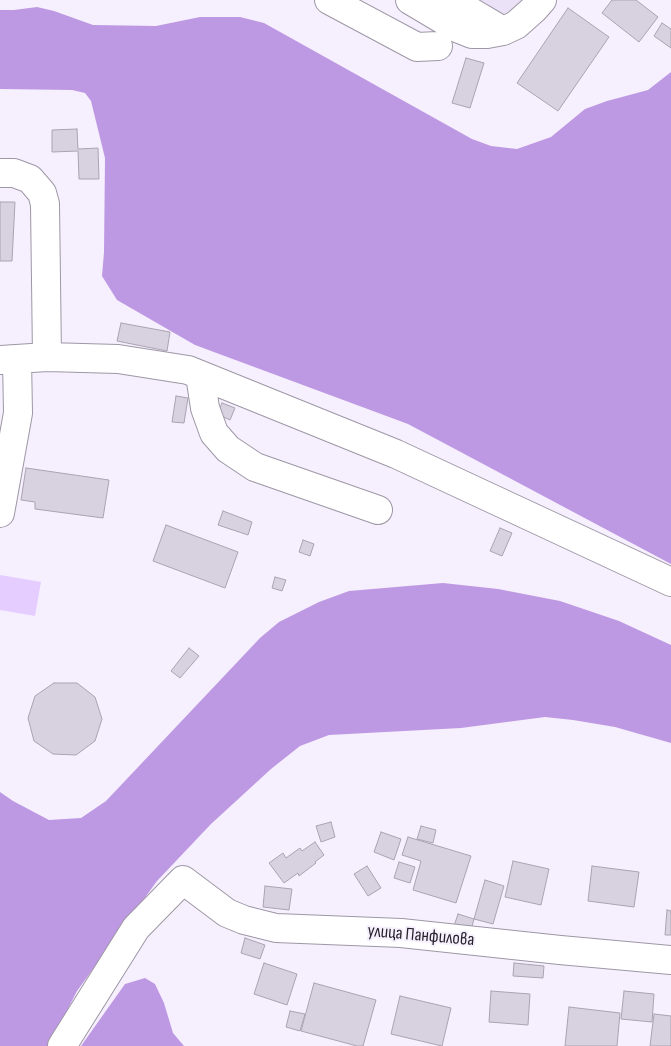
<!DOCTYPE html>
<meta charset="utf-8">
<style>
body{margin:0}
canvas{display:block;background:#f6effe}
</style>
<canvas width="671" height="1046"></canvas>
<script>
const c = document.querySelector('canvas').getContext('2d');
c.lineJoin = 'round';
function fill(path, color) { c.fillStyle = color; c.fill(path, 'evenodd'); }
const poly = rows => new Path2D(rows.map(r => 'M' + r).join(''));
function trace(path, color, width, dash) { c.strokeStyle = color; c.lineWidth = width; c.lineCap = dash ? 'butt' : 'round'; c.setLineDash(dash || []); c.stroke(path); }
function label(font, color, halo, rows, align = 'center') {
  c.font = font + ' "Sofia Sans Condensed",sans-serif'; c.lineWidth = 4; c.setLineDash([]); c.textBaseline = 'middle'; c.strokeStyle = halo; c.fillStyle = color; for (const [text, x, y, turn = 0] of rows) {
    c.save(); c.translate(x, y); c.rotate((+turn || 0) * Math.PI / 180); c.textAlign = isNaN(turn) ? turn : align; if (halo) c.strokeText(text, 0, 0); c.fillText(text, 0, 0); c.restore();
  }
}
fill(poly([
 [421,0,528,0,514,18]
]), '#ece2f8');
fill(poly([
 [0,575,41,582,35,616,0,610]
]), '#e5cdff');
fill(poly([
 [37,7,54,11,93,25,156,26,200,17,240,17,264,23,472,139,491,146,517,149,551,137,585,109,607,101,648,90,671,72,671,564,408,424,195,345,117,300,102,276,104,252,105,158,91,101,85,93,72,90,0,89,0,10,14,10],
 [443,583,498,589,560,601,619,621,671,645,671,743,615,727,573,720,545,717,461,728,329,735,300,746,271,769,211,824,157,881,77,991,49,1046,0,1046,0,792,13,801,49,820,81,818,106,801,260,638,279,622,319,602,349,591],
 [145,978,155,984,164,1003,173,1033,184,1046,81,1046,125,984]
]), '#be99e3');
const building = poly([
 [612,0,636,0,658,17,639,42,602,13,612,0],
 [568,8,609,37,558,111,517,83,568,8],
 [662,23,671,29,671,48,654,36,662,23],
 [466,58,484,63,470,108,452,103,466,58],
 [77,129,78,149,98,148,99,179,79,179,78,151,52,152,52,130,77,129],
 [0,202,15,202,12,261,0,261,0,202],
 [121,323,170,332,167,351,117,341,121,323],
 [176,396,188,398,184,423,172,422,176,396],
 [222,403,235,408,230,420,217,414,222,403],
 [26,468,109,480,103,518,35,509,35,502,21,500,26,468],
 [223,511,252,522,248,535,218,525,223,511],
 [166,525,238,552,225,588,153,561,166,525],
 [500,528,512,533,502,556,490,551,500,528],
 [303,540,314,544,310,556,299,552,303,540],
 [275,577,286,580,282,591,272,588,275,577],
 [189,648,199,656,180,678,171,671,189,648],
 [54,683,77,683,95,697,102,719,95,741,76,755,53,754,34,741,28,718,35,696,54,683],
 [331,822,335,837,321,842,316,826,331,822],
 [421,826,436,830,433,843,417,839,421,826],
 [381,832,401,839,394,860,374,852,381,832],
 [408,837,471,856,456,903,413,890,421,861,402,855,408,837],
 [315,842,324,855,315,862,316,863,299,876,298,873,284,883,269,863,283,853,286,858,300,848,302,851,315,842],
 [513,861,549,869,541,905,505,897,513,861],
 [399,862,415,867,410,883,394,878,399,862],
 [367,866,381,888,368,896,354,874,367,866],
 [592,866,639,872,634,907,588,901,592,866],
 [485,880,504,886,493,924,474,919,485,880],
 [265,886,292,889,289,910,263,907,265,886],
 [667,910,671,911,671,935,665,935,667,910],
 [458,914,474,919,471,930,454,926,458,914],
 [245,938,265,945,260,959,241,953,245,938],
 [264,963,297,974,287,1005,254,994,264,963],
 [514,963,544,966,543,978,513,976,514,963],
 [314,983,376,1000,363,1046,357,1046,301,1031,314,983],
 [491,991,530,994,528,1025,489,1022,491,991],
 [624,991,654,994,652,1022,621,1019,624,991],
 [400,996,451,1008,442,1046,391,1034,400,996],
 [569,1007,620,1013,617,1046,565,1046,569,1007],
 [290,1011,305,1014,300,1031,286,1027,290,1011],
 [654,1014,671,1016,671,1046,650,1046,654,1014]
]);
fill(building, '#d8d1e0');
trace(building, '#aaa3b1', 1);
const minor = poly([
 [329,0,417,47,438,46],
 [410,0,457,28,472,34,487,34,503,31,516,25,534,9,542,0],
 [451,0,503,31],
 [0,173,14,173,30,179,42,193,45,204,47,357],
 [0,360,47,357,118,359,188,370,396,454,671,582],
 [200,375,205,408,214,433,228,449,255,467,378,510],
 [0,513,18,413,17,359],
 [62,1046,136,928,183,880,227,913,244,920,276,928,401,933,560,950,671,960]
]);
trace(minor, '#9e97a5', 30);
trace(minor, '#fff', 28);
label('18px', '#252328', '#f6effe', [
 ["улица Панфилова",421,936,5]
]);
</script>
